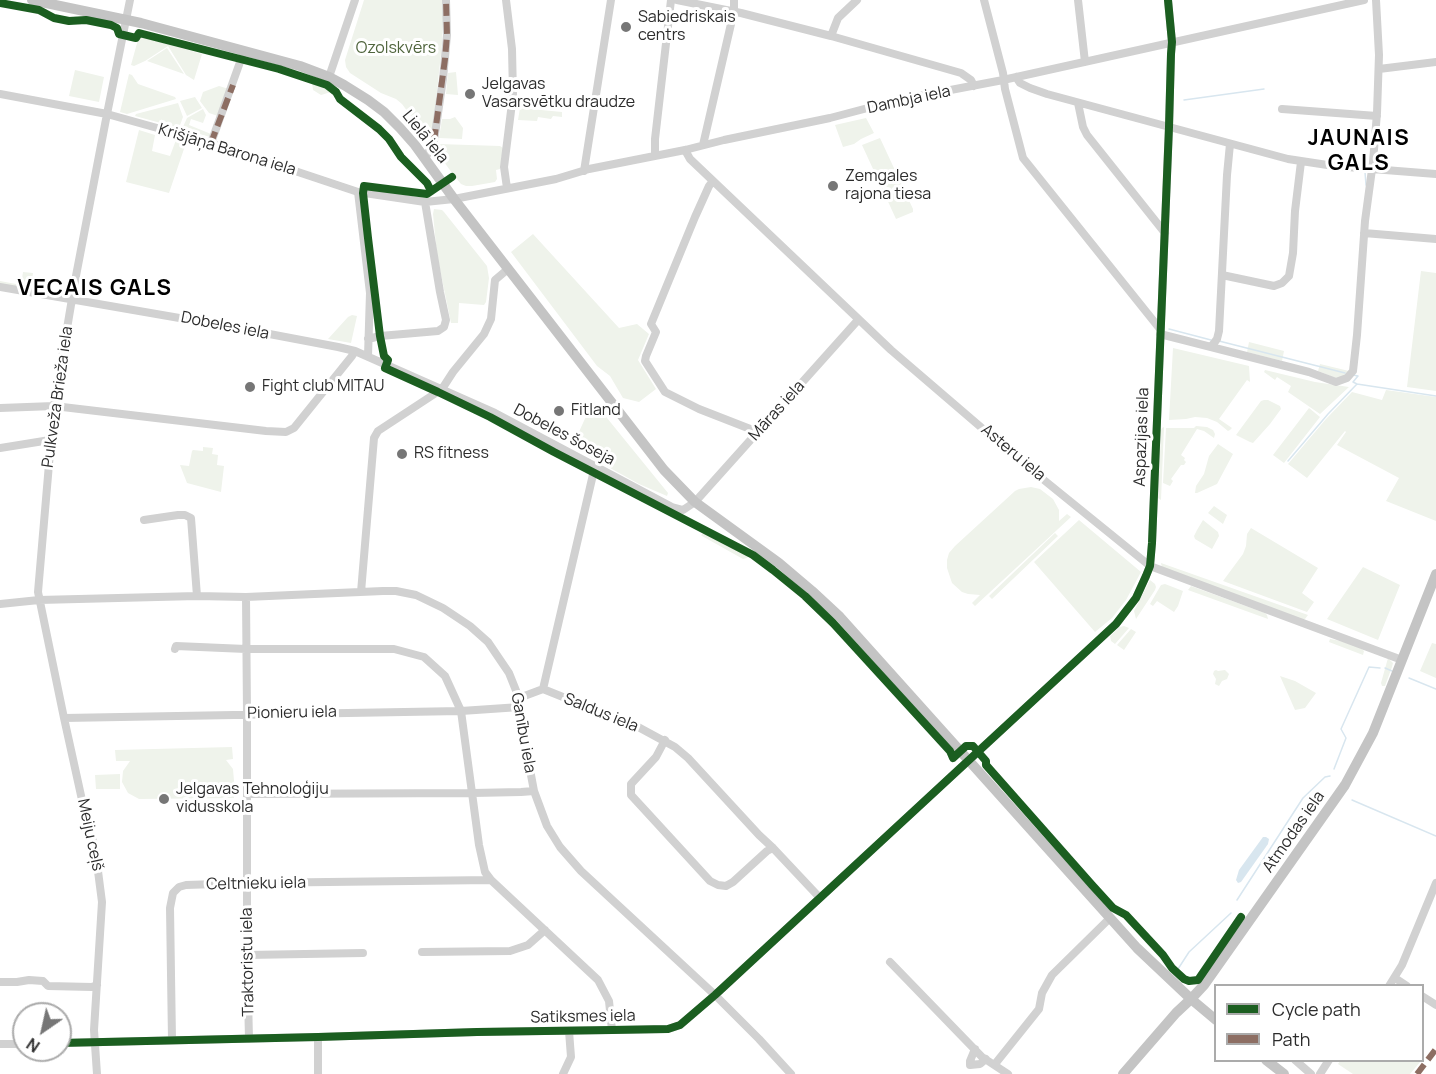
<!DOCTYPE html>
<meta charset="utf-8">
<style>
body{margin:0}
#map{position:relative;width:1436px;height:1074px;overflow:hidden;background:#fff;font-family:Manrope,sans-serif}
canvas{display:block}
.legend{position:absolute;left:1214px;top:984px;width:210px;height:78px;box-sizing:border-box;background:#fff;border:2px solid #ababab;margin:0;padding:8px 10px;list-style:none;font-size:18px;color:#2c2c2c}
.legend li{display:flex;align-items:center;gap:12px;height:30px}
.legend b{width:30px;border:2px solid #ababab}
.north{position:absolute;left:12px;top:1002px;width:60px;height:60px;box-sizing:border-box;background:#fff;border:2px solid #ababab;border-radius:50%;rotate:214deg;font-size:16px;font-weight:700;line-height:24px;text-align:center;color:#2c2c2c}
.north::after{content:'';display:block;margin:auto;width:21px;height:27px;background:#767676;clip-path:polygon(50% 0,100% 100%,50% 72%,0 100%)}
</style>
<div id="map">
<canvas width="1436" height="1074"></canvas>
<ul class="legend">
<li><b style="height:8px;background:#1b5e20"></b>Cycle path</li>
<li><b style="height:8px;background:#8d6e63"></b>Path</li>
</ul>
<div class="north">N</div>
</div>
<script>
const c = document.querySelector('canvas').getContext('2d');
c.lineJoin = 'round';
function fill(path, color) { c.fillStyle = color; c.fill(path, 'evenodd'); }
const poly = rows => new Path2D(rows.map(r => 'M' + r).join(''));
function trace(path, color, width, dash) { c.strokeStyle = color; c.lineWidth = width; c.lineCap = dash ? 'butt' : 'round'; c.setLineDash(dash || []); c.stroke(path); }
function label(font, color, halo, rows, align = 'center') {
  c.font = font + ' Manrope,sans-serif'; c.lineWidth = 6; c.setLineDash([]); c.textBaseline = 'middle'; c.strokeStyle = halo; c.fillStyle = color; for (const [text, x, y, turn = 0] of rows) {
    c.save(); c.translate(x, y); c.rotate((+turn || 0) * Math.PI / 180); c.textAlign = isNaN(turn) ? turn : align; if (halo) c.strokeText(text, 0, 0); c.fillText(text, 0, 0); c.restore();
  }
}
fill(poly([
 [364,0,444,0,442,43,433,130,427,138,402,104,396,99,381,93,350,73,346,67,345,60],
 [139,36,202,54,194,80,186,75,168,46,145,61,134,66,131,65],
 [167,48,184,74,147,61],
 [75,70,104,77,99,102,69,96],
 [456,72,458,95,446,94,448,73],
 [129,74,132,75,138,84,175,97,176,99,127,114,120,112],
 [312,82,328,88,332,91,331,92,321,95,313,90],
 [219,86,229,89,218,116,209,113,200,101,203,92],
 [195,97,202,108,187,116,180,101],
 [178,103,183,117,179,128,135,116,136,114],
 [520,108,562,112,562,117,553,116,551,119,538,117,537,121,518,120],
 [203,109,206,115,203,123,191,119,189,125,211,134,210,137,182,129,187,118],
 [455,117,463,128,462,139,439,138,442,119,450,119],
 [866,118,874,133,861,139,854,144,843,147,835,125],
 [139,130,155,135,152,151,170,156,176,140,186,143,169,193,126,182],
 [880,138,913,209,913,212,896,219,862,145],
 [438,144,500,146,503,148,500,169,496,170,497,179,495,182,472,186,466,186,461,184,452,173,434,148],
 [434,209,442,210,444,212,487,266,489,278,486,302,484,305,459,303,458,323,451,323,437,255,433,214],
 [533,234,619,328,637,324,649,334,638,360,656,389,639,402,623,398,610,376,597,366,511,252],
 [1421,271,1436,273,1436,391,1407,387],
 [23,272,33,273,31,286,29,289,0,284,0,281,21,285],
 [352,315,357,316,351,343,328,339,348,317],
 [1249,342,1284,351,1282,361,1247,352],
 [1173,348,1249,366,1250,382,1247,380,1219,419,1232,428,1230,430,1228,431,1217,422,1207,418,1195,417,1186,419,1169,420],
 [1320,364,1349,371,1346,375,1338,379,1318,371],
 [1265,370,1315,382,1349,387,1320,414,1288,392,1291,386,1277,377,1275,380,1264,372],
 [1386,390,1436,397,1436,521,1386,501,1399,478,1337,445,1346,432,1345,431,1307,478,1288,464,1326,419,1352,392,1382,400],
 [1264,400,1268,400,1280,406,1281,409,1270,424,1253,443,1250,442,1236,435,1261,401],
 [594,402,668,493,667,496,639,484,592,458,582,451,578,434,588,412,589,406],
 [1309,408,1320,417,1284,463,1273,455],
 [1196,426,1207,427,1213,430,1215,434,1214,438,1204,431,1197,429,1181,455,1185,458,1184,460,1186,462,1184,465,1181,465,1171,479,1173,481,1170,486,1163,483,1166,428,1194,428],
 [1164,427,1161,500,1158,498,1161,430,1162,428],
 [1218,444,1233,454,1217,484,1197,493,1195,493,1196,486,1204,474,1209,456],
 [203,447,213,448,212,454,218,455,217,465,224,466,221,492,187,483,180,465,189,466,192,451,193,450,203,451],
 [1031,487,1040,489,1053,499,1059,510,1059,521,1067,514,1071,517,975,606,972,603,980,595,968,594,962,592,952,583,947,568,947,560,949,553,955,546,1015,491,1019,489],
 [1214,506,1227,515,1223,524,1208,513],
 [1079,520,1141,572,1126,600,1112,618,1095,632,1034,562],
 [1203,520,1218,532,1219,536,1212,549,1195,539,1194,536,1197,530],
 [1251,528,1318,568,1302,593,1314,602,1307,612,1223,581,1243,554,1246,546,1247,534],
 [705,532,749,555,747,558,743,559,702,536,701,535],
 [1055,533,1058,536,992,599,989,596],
 [1161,563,1308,615,1305,619,1301,620,1162,568],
 [1363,567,1400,585,1378,640,1327,619],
 [1150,580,1155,584,1156,587,1155,590,1136,619,1134,611],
 [1165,584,1183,591,1178,606,1174,612,1157,601,1153,606,1150,604,1161,585],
 [1191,586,1265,613,1267,615,1268,619,1188,590],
 [1124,626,1129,628,1115,644,1111,641,1110,636,1120,627],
 [1131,629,1136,632,1124,650,1117,645],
 [1330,639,1346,642,1362,649,1364,651,1363,655,1329,642],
 [1432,643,1436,644,1436,678,1420,671],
 [1388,658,1393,663,1392,667,1385,686,1382,686,1381,683],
 [1216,670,1218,671,1225,670,1229,674,1227,679,1222,681,1219,686,1215,684,1216,679,1213,674,1214,671],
 [1280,676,1295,681,1316,693,1305,708,1295,710],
 [232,747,233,759,226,760,233,769,234,781,231,789,226,794,234,794,234,798,139,799,128,793,122,782,123,771,130,761,116,761,115,750],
 [120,774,120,789,96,789,95,775],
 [1340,1061,1340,1060,1421,1061,1410,1074,1353,1074,1338,1064]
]), '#eff3eb');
fill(poly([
 [1263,837,1266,837,1269,839,1268,844,1241,882,1238,883,1236,880,1239,870]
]), '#d8e6ef');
trace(poly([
 [1184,100,1264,89],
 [1365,172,1366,185],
 [1169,329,1211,340],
 [1219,341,1345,373],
 [1353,375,1358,376,1353,382,1357,384],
 [1288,461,1328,414,1357,384,1436,396],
 [1385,668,1392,671],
 [1409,678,1436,689],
 [1334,769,1346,738,1341,729,1369,667,1380,668],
 [1352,800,1436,836],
 [1237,900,1303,798,1325,777,1330,776],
 [1178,969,1189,952,1231,913]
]), '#d8e6ef', 1.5);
trace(poly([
 [506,0,512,49,513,95,504,167,507,188],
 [677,0,741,13,831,36,961,73,971,80,974,86],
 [984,0,1003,73,1005,89,1023,158,1160,329],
 [1078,0,1085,62],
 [831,36,838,18,857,0],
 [1379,69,1436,62],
 [329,77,355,0],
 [1016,77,1020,83,1030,88,1047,94,1288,159,1334,166,1436,174],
 [0,94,107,114,211,143,358,192,425,202,454,199,556,179,589,169,685,150,724,140,830,118,898,100,1003,80,1364,0],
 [1078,103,1083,127,1087,135,1165,233],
 [1282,109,1377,116],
 [211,143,244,51],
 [703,145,734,11,734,0],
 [685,150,690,159,891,350,1018,459,1150,566,1402,660],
 [655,155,655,139,671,0],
 [425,159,434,141,443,79,447,35,446,0],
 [584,171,611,0],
 [713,181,709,186,695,217,651,324,656,332,646,356,645,361,665,392,699,409,758,432],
 [358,192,370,293,368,356],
 [1364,233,1436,239],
 [1222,275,1274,286,1282,283,1289,276,1293,253,1295,211,1301,162],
 [0,287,243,329,338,347,355,351,495,413,672,507,683,510,695,502,858,320],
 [1160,334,1309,372,1336,382,1347,378,1353,371,1357,335,1365,221,1373,162,1377,113,1379,55,1376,0],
 [368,339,380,336,438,331,444,327,446,320,440,292,425,202],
 [1211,347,1217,339,1219,331,1227,175,1230,144],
 [0,408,54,406,266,431,286,432,294,428,352,356,355,351],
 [0,448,50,440],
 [595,466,543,689,640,728,675,747,688,758,759,835,773,848,820,898],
 [144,520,178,515,185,515,191,518,197,596],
 [361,592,374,438,378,431,442,389,453,372,484,334,491,319,495,280,508,269],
 [246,597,247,714,247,955,249,1039],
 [0,604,39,600,197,596,246,597,383,591,396,591,416,595,443,608,470,626,488,642,509,673,519,698,528,759,534,791,547,826,560,847,581,871,715,995,759,1039,791,1074],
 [175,649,176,646,246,649,394,649,424,657,445,676,461,711,479,845,485,872,491,880,598,980,609,1001,612,1030],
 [519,698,543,689],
 [64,718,461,711,520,707],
 [665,740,656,757,631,784,631,795,710,881,718,885,726,886,733,882,767,851,773,848],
 [247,794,473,793,521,792,534,791],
 [422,952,510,951,528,945,545,930],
 [247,955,363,953],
 [890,962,982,1057,1008,1074],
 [1395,978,1407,986],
 [0,982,17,982,29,980,43,981,48,986,92,987,97,985],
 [1389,986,1402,965,1436,883],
 [1422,996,1436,1005],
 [172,1040,170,908,173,893,179,887,186,885,247,883,491,880],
 [60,1043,318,1037,477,1032,612,1030,668,1029,680,1025,715,995,1116,624,1136,598,1146,576,1150,566,1152,543,1169,127,1171,54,1172,42,1168,0],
 [0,1044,24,1044],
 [975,1049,970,1061,970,1065,980,1064,986,1059],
 [1295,1060,1311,1074],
 [995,1064,1039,1009,1042,993,1052,975,1110,918],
 [97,1074,94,1030,102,902,95,848,82,800,64,718,38,592,54,406,75,281,107,114,130,0],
 [318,1074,318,1037],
 [563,1074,571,1057,569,1031],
 [1320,1074,1329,1060]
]), '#d1d1d1', 8);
trace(poly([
 [32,0,141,23,300,66,329,77,344,85,368,100,384,112,400,128,415,145,454,199,664,470,695,502,779,563,812,591,840,617,1137,948,1191,999,1216,1020],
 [1266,1060,1284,1074],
 [1123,1074,1176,1013,1191,999,1204,985,1345,785,1373,733,1436,574]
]), '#c4c4c4', 10);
trace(poly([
 [434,141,445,59,447,35,446,0],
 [211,143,233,85],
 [1417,1074,1436,1049]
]), '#8d6e63', 6, [12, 6]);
trace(poly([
 [0,3,39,10,54,18,69,21,86,20,111,25,117,28,119,34,136,38,139,33,279,69,327,85,336,92,340,99,379,129,389,139,401,157,427,183,431,191],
 [452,177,427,194,364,186,363,193,368,238,380,336,384,356,388,360,385,368,438,392,490,417,554,452,753,555,773,570,805,596,833,623,950,751,953,758,966,746,973,746,986,761,986,765,1092,885,1113,908,1126,915,1163,955,1172,968,1184,979,1189,981,1198,980,1241,917],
 [60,1043,318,1037,477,1032,612,1030,668,1029,680,1025,715,995,1116,624,1136,598,1146,576,1150,566,1152,543,1169,127,1171,54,1172,42,1168,0]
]), '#1b5e20', 8);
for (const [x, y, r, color] of [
 [626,27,6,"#767676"],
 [470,94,6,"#767676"],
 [833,186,6,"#767676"],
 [250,387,6,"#767676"],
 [559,411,6,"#767676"],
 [402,454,6,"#767676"],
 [164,799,6,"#767676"]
]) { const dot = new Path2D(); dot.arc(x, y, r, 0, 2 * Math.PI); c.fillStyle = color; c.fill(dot); trace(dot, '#fff', 2); }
label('16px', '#2c2c2c', '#fff', [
 ["Sabiedriskais",638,18],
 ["centrs",638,36],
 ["Jelgavas",482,85],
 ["Vasarsvētku draudze",482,103],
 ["Zemgales",845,177],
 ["rajona tiesa",845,195],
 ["Fight club MITAU",262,387],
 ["Fitland",571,411],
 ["RS fitness",414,454],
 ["Jelgavas Tehnoloģiju",176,790],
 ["vidusskola",176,808]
], 'left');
label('16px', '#50653d', '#fff', [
 ["Ozolskvērs",396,49]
]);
label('16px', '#2c2c2c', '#fff', [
 ["Dambja iela",909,100,-12],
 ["Lielā iela",425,137,51],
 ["Krišjāņa Barona iela",227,150,17],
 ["Dobeles iela",225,326,11],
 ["Pulkveža Brieža iela",58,397,-82],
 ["Māras iela",777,411,-48],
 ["Dobeles šoseja",564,435,28],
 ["Aspazijas iela",1142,437,-88],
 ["Asteru iela",1013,453,40],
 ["Pionieru iela",292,713,-1],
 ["Saldus iela",601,713,22],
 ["Ganību iela",523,733,80],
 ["Atmodas iela",1294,832,-55],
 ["Meiju ceļš",90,835,78],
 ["Celtnieku iela",256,884,-1],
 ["Traktoristu iela",248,962,-91],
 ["Satiksmes iela",583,1017,-1]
]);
c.letterSpacing = '1.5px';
label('bold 22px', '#000', '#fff', [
 ["JAUNAIS",1359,139],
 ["GALS",1359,164],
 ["VECAIS GALS",95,289]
]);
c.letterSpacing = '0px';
</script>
